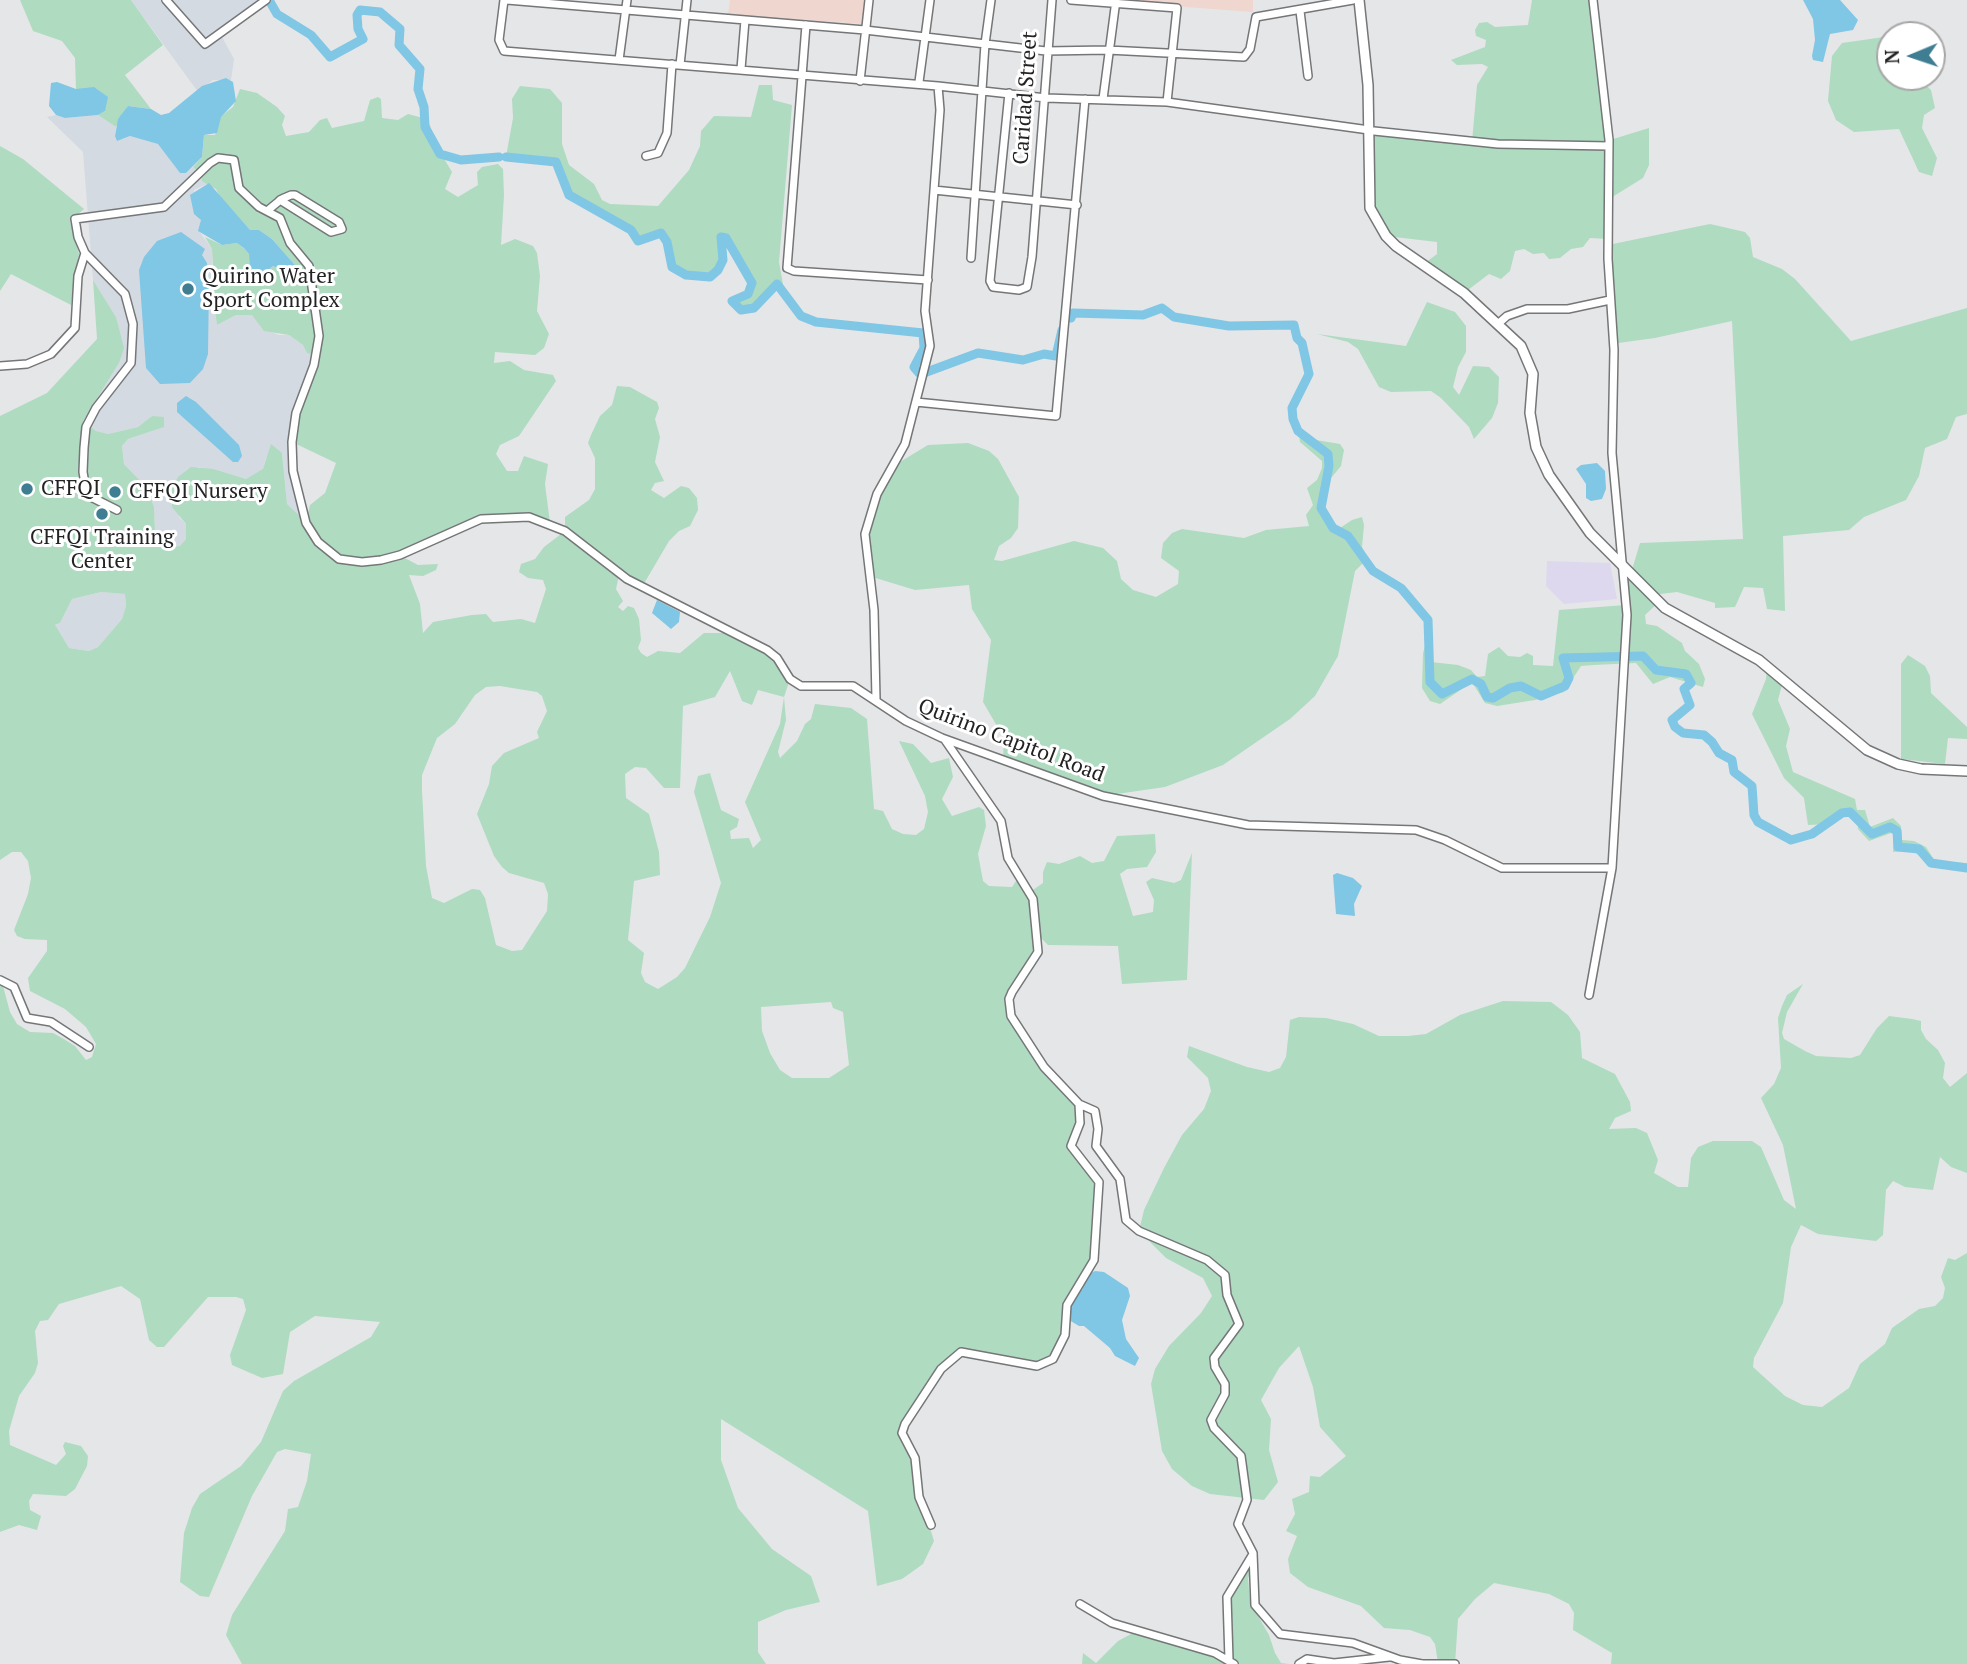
<!DOCTYPE html>
<style>
body{margin:0}
#map{position:relative;width:1967px;height:1664px;overflow:hidden;background:#e5e6e8;font-family:"PT Serif",serif}
canvas{display:block}
.north{position:absolute;left:1876px;top:21px;width:70px;height:70px;box-sizing:border-box;background:#fff;border:2px solid #a7a7a7;border-radius:50%;rotate:268deg;font-size:19px;font-weight:700;line-height:28px;text-align:center;color:#232324}
.north::after{content:'';display:block;margin:auto;width:24px;height:32px;background:#3e7d92;clip-path:polygon(50% 0,100% 100%,50% 72%,0 100%)}
</style>
<div id="map">
<canvas width="1967" height="1664"></canvas>
<div class="north">N</div>
</div>
<script>
const c = document.querySelector('canvas').getContext('2d');
c.lineJoin = 'round';
function fill(path, color) { c.fillStyle = color; c.fill(path, 'evenodd'); }
const poly = rows => new Path2D(rows.map(r => 'M' + r).join(''));
function trace(path, color, width, dash) { c.strokeStyle = color; c.lineWidth = width; c.lineCap = dash ? 'butt' : 'round'; c.setLineDash(dash || []); c.stroke(path); }
function label(font, color, halo, rows, align = 'center') {
  c.font = font + ' "PT Serif",serif'; c.lineWidth = 6; c.setLineDash([]); c.textBaseline = 'middle'; c.strokeStyle = halo; c.fillStyle = color; for (const [text, x, y, turn = 0] of rows) {
    c.save(); c.translate(x, y); c.rotate((+turn || 0) * Math.PI / 180); c.textAlign = isNaN(turn) ? turn : align; if (halo) c.strokeText(text, 0, 0); c.fillText(text, 0, 0); c.restore();
  }
}
fill(poly([
 [131,0,264,0,221,35,234,59,231,80,213,80,198,92],
 [56,115,66,118,98,115,116,127,115,136,123,139,130,136,159,144,180,173,186,173,193,167,201,174,209,183,194,190,201,220,199,231,212,249,212,285,217,325,236,315,253,315,262,328,279,335,289,335,303,345,307,353,316,356,292,453,306,523,287,504,282,453,266,458,263,470,246,479,198,467,179,517,186,524,186,539,180,546,170,547,155,532,154,507,147,488,124,464,122,446,128,439,163,427,152,416,138,427,108,434,96,431,83,421,119,363,116,317,93,280,83,152,47,117],
 [101,592,125,594,126,606,122,619,98,647,89,651,69,648,54,626,60,623,72,599]
]), '#d4dae2');
fill(poly([
 [1547,561,1610,563,1617,599,1564,604,1546,586]
]), '#ded8ee');
fill(poly([
 [730,0,867,0,863,24,728,15],
 [1119,0,1253,0,1253,12,1119,2]
]), '#efd6cf');
fill(poly([
 [20,0,131,0,163,45,125,75,151,109,128,106,116,127,98,115,105,111,102,95,97,89,76,89,75,58,62,41,33,31],
 [1532,0,1593,0,1610,140,1649,128,1649,165,1643,178,1609,199,1608,239,1590,238,1583,247,1571,249,1560,258,1549,259,1544,253,1533,254,1524,249,1515,251,1510,271,1501,279,1489,274,1464,293,1421,266,1437,254,1437,242,1386,236,1370,208,1369,130,1472,142,1477,85,1488,67,1482,64,1457,65,1451,60,1485,47,1486,40,1476,36,1475,30,1479,23,1487,22,1495,27,1528,25],
 [1884,37,1890,38,1890,77,1918,77,1931,90,1935,108,1924,115,1922,128,1937,158,1932,176,1919,172,1899,129,1854,132,1836,120,1828,101,1832,56,1842,43],
 [759,85,772,85,773,100,792,105,779,262,784,290,777,284,772,287,754,308,741,310,732,301,748,294,752,283,726,238,721,237,723,260,718,270,710,277,686,275,672,267,666,241,661,233,651,234,642,242,638,241,631,230,569,195,556,162,506,157,513,118,512,99,520,86,550,89,562,103,562,144,569,165,594,184,602,200,610,204,658,206,689,170,700,146,701,131,714,116,751,117],
 [240,89,257,93,277,107,285,116,282,125,286,136,309,132,320,120,327,118,332,128,364,121,370,100,378,97,381,99,382,118,398,120,408,114,423,118,430,125,434,142,452,172,445,189,458,197,478,185,477,172,482,167,498,164,503,169,504,195,501,245,515,239,533,246,537,253,540,276,537,311,549,334,544,348,535,355,495,352,494,363,510,361,524,370,553,375,556,381,519,436,500,445,496,454,507,471,518,471,524,456,548,464,545,484,550,523,529,517,481,519,401,556,418,565,438,564,436,570,423,576,409,575,420,604,423,633,433,622,472,615,486,614,493,622,521,619,535,623,546,589,543,580,528,578,519,572,521,564,535,559,544,547,565,531,565,517,589,500,595,489,595,458,588,443,591,435,600,416,612,405,617,386,630,387,657,402,659,408,655,419,660,437,655,462,664,481,655,483,651,490,664,498,681,486,689,488,697,498,698,510,690,526,679,531,669,541,642,587,620,575,618,580,616,589,623,601,618,607,623,611,628,606,634,608,639,619,641,640,638,648,641,653,647,657,658,651,680,653,704,633,724,633,767,650,790,679,784,697,786,720,778,752,780,758,797,741,805,724,811,719,815,704,851,708,867,719,874,809,883,811,892,829,903,834,916,835,924,829,928,812,925,796,899,741,913,744,931,763,949,758,953,777,942,799,952,816,979,807,984,810,986,826,978,854,983,881,989,886,1012,887,1018,878,1030,892,1043,883,1043,872,1047,862,1059,864,1080,856,1092,863,1104,861,1117,836,1155,834,1156,852,1147,867,1127,869,1120,874,1133,916,1153,912,1154,900,1146,882,1152,878,1174,883,1181,880,1192,853,1187,980,1122,984,1118,946,1048,945,1038,935,1038,952,1017,982,1010,1008,1027,1041,1079,1104,1081,1115,1071,1146,1099,1182,1094,1260,1082,1279,1065,1335,1045,1365,971,1352,950,1359,903,1433,915,1458,918,1489,934,1541,923,1564,902,1579,877,1586,868,1511,721,1419,721,1460,738,1508,772,1549,811,1576,820,1602,786,1610,758,1622,758,1652,766,1664,242,1664,226,1635,232,1615,285,1531,288,1509,298,1507,307,1481,311,1454,285,1449,277,1452,252,1496,209,1597,200,1596,180,1582,184,1533,192,1508,200,1494,241,1466,261,1442,283,1391,294,1381,371,1337,380,1322,315,1316,290,1332,283,1374,262,1378,232,1365,230,1355,246,1310,243,1299,236,1297,208,1297,164,1347,157,1347,149,1340,140,1299,121,1286,59,1304,48,1320,40,1321,35,1331,38,1363,35,1373,19,1396,9,1431,10,1445,56,1465,66,1454,63,1446,65,1442,81,1446,88,1456,87,1466,75,1489,66,1496,33,1494,29,1501,30,1510,41,1516,37,1530,19,1525,0,1532,0,985,3,986,10,1012,17,1024,30,1032,53,1033,62,1038,75,1046,86,1060,92,1057,96,1044,86,1027,65,1009,30,991,28,978,47,951,47,940,25,939,17,936,14,930,28,894,31,878,28,861,21,852,12,852,0,860,0,416,47,393,97,339,93,280,116,317,124,348,119,363,83,421,96,431,108,434,138,427,152,416,164,417,164,427,128,439,122,446,124,464,147,488,154,507,155,532,170,547,180,546,186,539,186,524,172,507,172,488,178,477,191,467,213,469,246,479,263,469,271,444,282,453,287,504,306,522,310,505,325,493,336,463,292,442,296,413,316,356,307,353,303,345,289,335,264,331,252,315,236,315,217,325,215,310,212,249,205,237,222,245,237,243,244,248,249,254,250,274,262,278,273,266,293,276,294,264,272,239,259,230,250,230,221,199,216,189,202,181,201,174,193,167,202,157,204,135,215,135,220,117,233,107],
 [101,592,125,594,126,606,122,619,98,647,89,651,69,648,55,625,60,623,72,599],
 [730,671,742,701,752,705,758,690,784,697,780,724,745,802,761,840,753,848,749,838,731,839,730,831,737,827,739,819,721,810,710,773,698,776,694,792,721,883,710,917,685,968,677,977,658,989,645,982,641,973,644,953,628,940,634,881,660,875,659,852,649,814,626,798,625,774,635,767,646,768,664,788,680,788,683,706,715,697],
 [500,686,537,692,542,696,547,711,537,732,539,738,504,753,492,766,489,784,477,814,494,856,502,867,509,873,544,883,548,894,547,911,522,950,512,951,496,945,485,898,480,890,472,889,444,903,432,898,426,866,422,791,422,775,437,738,455,724,475,695,486,687],
 [831,1002,833,1008,843,1012,849,1065,829,1078,792,1078,780,1070,770,1053,762,1031,761,1007],
 [0,146,23,159,84,209,70,221,79,254,71,305,11,274,0,291],
 [1710,224,1745,232,1750,238,1753,257,1782,269,1795,279,1851,341,1967,308,1967,414,1956,417,1947,439,1925,448,1919,476,1906,500,1864,517,1849,530,1783,536,1785,611,1767,609,1763,588,1744,587,1735,607,1715,608,1715,603,1677,592,1652,595,1659,602,1645,615,1646,624,1657,626,1682,643,1685,651,1699,664,1705,679,1703,687,1670,677,1653,684,1636,663,1594,665,1581,666,1564,692,1535,700,1497,706,1485,703,1472,682,1440,704,1430,701,1422,688,1423,653,1428,636,1431,662,1458,665,1471,670,1477,677,1485,676,1488,654,1499,647,1508,656,1520,657,1527,653,1533,656,1533,665,1553,666,1559,610,1626,605,1624,567,1631,573,1640,543,1743,539,1732,321,1655,338,1618,343,1613,339,1608,245],
 [1427,302,1455,312,1466,326,1466,352,1458,367,1453,387,1459,395,1473,366,1489,367,1499,377,1498,403,1492,418,1474,439,1469,427,1441,398,1431,391,1391,392,1379,387,1358,349,1348,342,1317,334,1406,346],
 [1307,433,1316,440,1340,444,1344,450,1341,466,1331,478,1327,495,1325,509,1330,523,1340,528,1352,520,1362,517,1364,525,1362,547,1368,558,1355,571,1338,656,1315,696,1290,719,1223,765,1165,787,1103,796,1003,760,1004,738,983,702,991,640,972,609,969,585,915,590,869,576,867,519,895,465,928,445,968,443,989,451,998,459,1019,497,1018,528,1011,538,999,546,994,560,1002,561,1074,541,1103,548,1117,561,1121,579,1133,590,1156,597,1178,584,1179,571,1161,558,1163,543,1172,533,1182,529,1244,538,1266,530,1309,526,1306,515,1313,505,1307,488,1317,480,1322,468,1322,461,1300,442,1299,436],
 [1908,655,1925,666,1930,676,1931,693,1967,727,1967,739,1948,738,1945,764,1901,759,1901,664],
 [1767,667,1783,681,1778,700,1790,729,1786,746,1793,772,1855,799,1857,810,1865,810,1870,827,1893,818,1901,826,1902,840,1914,841,1926,847,1935,861,1967,863,1967,871,1933,867,1912,850,1893,852,1894,832,1869,841,1858,829,1857,816,1847,814,1830,824,1808,825,1804,798,1784,778,1752,714,1766,679],
 [1803,984,1787,1012,1782,1033,1784,1039,1805,1051,1816,1056,1851,1058,1860,1055,1877,1028,1889,1016,1912,1019,1921,1021,1921,1030,1926,1039,1938,1050,1945,1063,1943,1078,1950,1087,1967,1073,1967,1173,1951,1167,1940,1157,1933,1190,1905,1187,1893,1181,1886,1190,1883,1235,1876,1241,1818,1234,1801,1225,1791,1247,1783,1303,1754,1358,1753,1367,1785,1396,1803,1405,1822,1407,1849,1388,1860,1364,1885,1344,1892,1328,1919,1309,1935,1306,1943,1298,1945,1288,1941,1277,1948,1258,1955,1260,1967,1253,1967,1664,1611,1664,1612,1653,1573,1630,1574,1613,1569,1604,1549,1594,1494,1583,1475,1599,1458,1619,1455,1664,1438,1663,1435,1644,1430,1637,1410,1630,1384,1628,1361,1606,1308,1587,1290,1573,1288,1559,1297,1536,1286,1531,1295,1514,1292,1499,1309,1492,1310,1476,1320,1477,1346,1456,1320,1427,1313,1387,1299,1346,1279,1368,1261,1400,1271,1419,1269,1450,1278,1482,1264,1500,1210,1494,1192,1486,1172,1469,1162,1451,1151,1384,1155,1369,1169,1346,1201,1313,1212,1296,1203,1278,1166,1258,1139,1231,1144,1210,1164,1168,1182,1135,1204,1109,1211,1091,1208,1078,1187,1057,1189,1046,1247,1067,1269,1072,1280,1068,1286,1057,1290,1020,1299,1017,1326,1018,1353,1024,1379,1036,1408,1036,1426,1034,1460,1015,1503,1001,1551,1002,1568,1015,1580,1032,1582,1058,1615,1074,1630,1102,1631,1111,1615,1118,1609,1129,1636,1128,1647,1133,1658,1160,1654,1173,1678,1187,1688,1187,1691,1158,1698,1147,1713,1141,1752,1141,1761,1147,1784,1200,1796,1209,1783,1145,1761,1098,1774,1084,1781,1068,1778,1018,1782,1006,1787,995],
 [1253,1553,1254,1566,1248,1578,1250,1602,1269,1635,1275,1653,1281,1663,1289,1664,1082,1664,1083,1653,1096,1663,1118,1641,1133,1633,1229,1659,1225,1609]
]), '#afdbc1');
fill(poly([
 [1803,0,1840,0,1858,20,1853,30,1830,34,1823,62,1813,60,1812,56,1815,40,1813,19],
 [226,78,233,82,236,101,221,117,217,133,204,135,202,157,186,173,180,173,158,144,130,136,117,141,115,136,118,119,128,106,151,109,161,115,169,113,202,86],
 [57,82,76,89,94,87,108,97,105,111,98,115,65,118,56,115,49,106,51,83],
 [209,183,250,230,259,230,272,239,294,264,297,271,294,276,273,266,256,282,250,274,249,254,244,248,237,243,222,245,198,231,201,220,194,214,190,195],
 [181,232,205,249,202,255,207,263,209,281,208,354,203,369,190,383,160,384,146,368,139,270,144,257,157,241],
 [186,396,196,402,239,445,242,456,238,462,233,462,177,412,177,403],
 [1597,463,1605,471,1606,489,1602,499,1591,501,1586,498,1586,484,1576,469,1581,465],
 [657,600,680,612,679,622,671,629,652,613],
 [1337,873,1353,878,1362,886,1354,904,1355,916,1336,914,1333,875],
 [1095,1271,1104,1272,1128,1288,1130,1296,1122,1320,1126,1339,1139,1358,1135,1366,1115,1356,1110,1348,1084,1326,1079,1326,1069,1320,1067,1305,1076,1289,1082,1290,1087,1275]
]), '#80c6e5');
trace(poly([
 [269,0,277,14,311,35,330,57,363,39,358,29,357,15,360,10,380,12,400,29,399,45,420,69,418,89,424,107,425,127,440,154,461,160,499,157],
 [506,157,556,162,569,195,631,230,638,241,661,233,667,242,672,267,686,275,710,277,718,270,723,260,721,237,726,238,752,283,748,294,732,301,741,310,754,308,777,284,801,316,816,322,923,333,924,348,914,367,919,373],
 [1071,318,1073,313,1143,315,1162,308,1174,317,1229,326,1294,325,1297,338,1302,343,1309,374,1292,408,1293,419,1298,431,1328,454,1329,466,1321,508,1333,528,1348,536,1373,571,1401,588,1428,620,1430,682,1442,694,1472,679,1481,684,1487,697,1493,698,1510,688,1521,686,1541,696,1565,686,1569,678,1563,658,1643,656,1656,670,1686,674,1691,683,1684,689,1690,705,1672,720,1675,727,1683,733,1704,735,1712,742,1719,753,1732,760,1734,772,1752,786,1754,815,1758,822,1791,840,1812,834,1842,813,1850,812,1872,834,1890,827,1897,831,1898,847,1919,849,1931,863,1967,868],
 [924,373,978,353,1023,360,1044,354,1056,356,1062,330]
]), '#80c6e5', 9);
const minor = poly([
 [166,0,205,44,266,0],
 [504,0,499,40,504,51,938,86,940,110,925,311,930,346,905,444,877,494,865,534,874,610,876,699],
 [507,0,865,30,1046,51,1108,50,1244,57,1250,49,1256,17,1353,0],
 [1071,0,1177,8,1167,102],
 [1300,11,1308,76],
 [806,25,787,268,794,271,928,280],
 [619,60,627,0],
 [680,65,687,0],
 [741,69,745,20],
 [860,81,869,0],
 [919,82,930,0],
 [938,86,1046,98,1167,102,1369,130],
 [1009,93,990,281,993,287,1019,290,1027,287,1032,257,1052,0],
 [1103,99,1116,0],
 [1374,131,1498,144,1609,146],
 [646,156,658,153,667,133,672,64],
 [934,190,1077,205],
 [267,211,278,202,280,200,284,198,291,195,295,195,339,222,342,229,331,232,280,200],
 [85,253,125,294,133,324,131,363,96,408,86,427,84,448,83,472,87,495,117,510],
 [971,258,985,44,991,0],
 [1499,323,1507,316,1527,309,1568,309,1610,300],
 [0,366,27,364,51,354,75,328,78,276,85,253,78,237,75,219,164,207,210,163,218,158,234,160,239,188,259,207,280,218,290,243,309,266,319,336,314,365,296,413,292,442,293,471,306,523,318,542,339,559,362,562,381,560,400,555,481,519,529,517,565,531,627,579,767,650,777,658,790,679,801,686,853,686,906,721,942,738,1103,796,1248,825,1416,830,1445,840,1502,868,1612,868],
 [916,402,1056,416,1085,99],
 [945,740,1001,821,1008,858,1033,899,1038,952,1012,992,1009,999,1011,1016,1044,1067,1079,1104,1095,1111,1098,1129,1096,1146,1120,1179,1126,1220,1139,1231,1207,1260,1225,1275,1227,1295,1239,1324,1214,1358,1215,1367,1225,1384,1225,1394,1211,1420,1214,1428,1241,1456,1247,1500,1238,1524,1253,1553,1255,1605,1280,1634,1353,1643,1400,1660,1422,1664],
 [0,980,14,987,27,1018,51,1022,89,1047],
 [1589,995,1612,868,1627,615,1612,453,1614,350,1608,259,1609,140,1593,0],
 [931,1525,919,1497,915,1458,902,1433,905,1424,941,1369,961,1352,1037,1366,1053,1359,1065,1335,1067,1305,1094,1260,1099,1182,1071,1146,1080,1123,1079,1104],
 [1080,1604,1112,1623,1215,1653,1234,1664],
 [1229,1660,1227,1597,1253,1554],
 [1299,1664,1307,1659,1334,1663,1389,1657],
 [1423,1664,1455,1664]
]);
const major = poly([
 [1359,0,1368,85,1370,208,1386,236,1396,246,1464,293,1521,346,1533,374,1530,413,1536,447,1549,475,1590,533,1665,608,1759,660,1867,750,1898,764,1921,769,1967,771]
]);
trace(minor, '#757678', 10);
trace(major, '#757678', 12);
trace(minor, '#fff', 7);
trace(major, '#fff', 9);
for (const [x, y, r, color] of [
 [188,289,7,"#3e7d92"],
 [27,489,7,"#3e7d92"],
 [115,492,7,"#3e7d92"],
 [102,514,7,"#3e7d92"]
]) { const dot = new Path2D(); dot.arc(x, y, r, 0, 2 * Math.PI); c.fillStyle = color; c.fill(dot); trace(dot, '#fff', 2.5); }
label('21px', '#232324', '#fff', [
 ["Caridad Street",1026,98,-86],
 ["Quirino Capitol Road",1011,741,21]
]);
label('21px', '#232324', '#fff', [
 ["Quirino Water",202,277],
 ["Sport Complex",202,301],
 ["CFFQI",41,489],
 ["CFFQI Nursery",129,492],
 ["CFFQI Training",102,538,"center"],
 ["Center",102,562,"center"]
], 'left');
</script>
